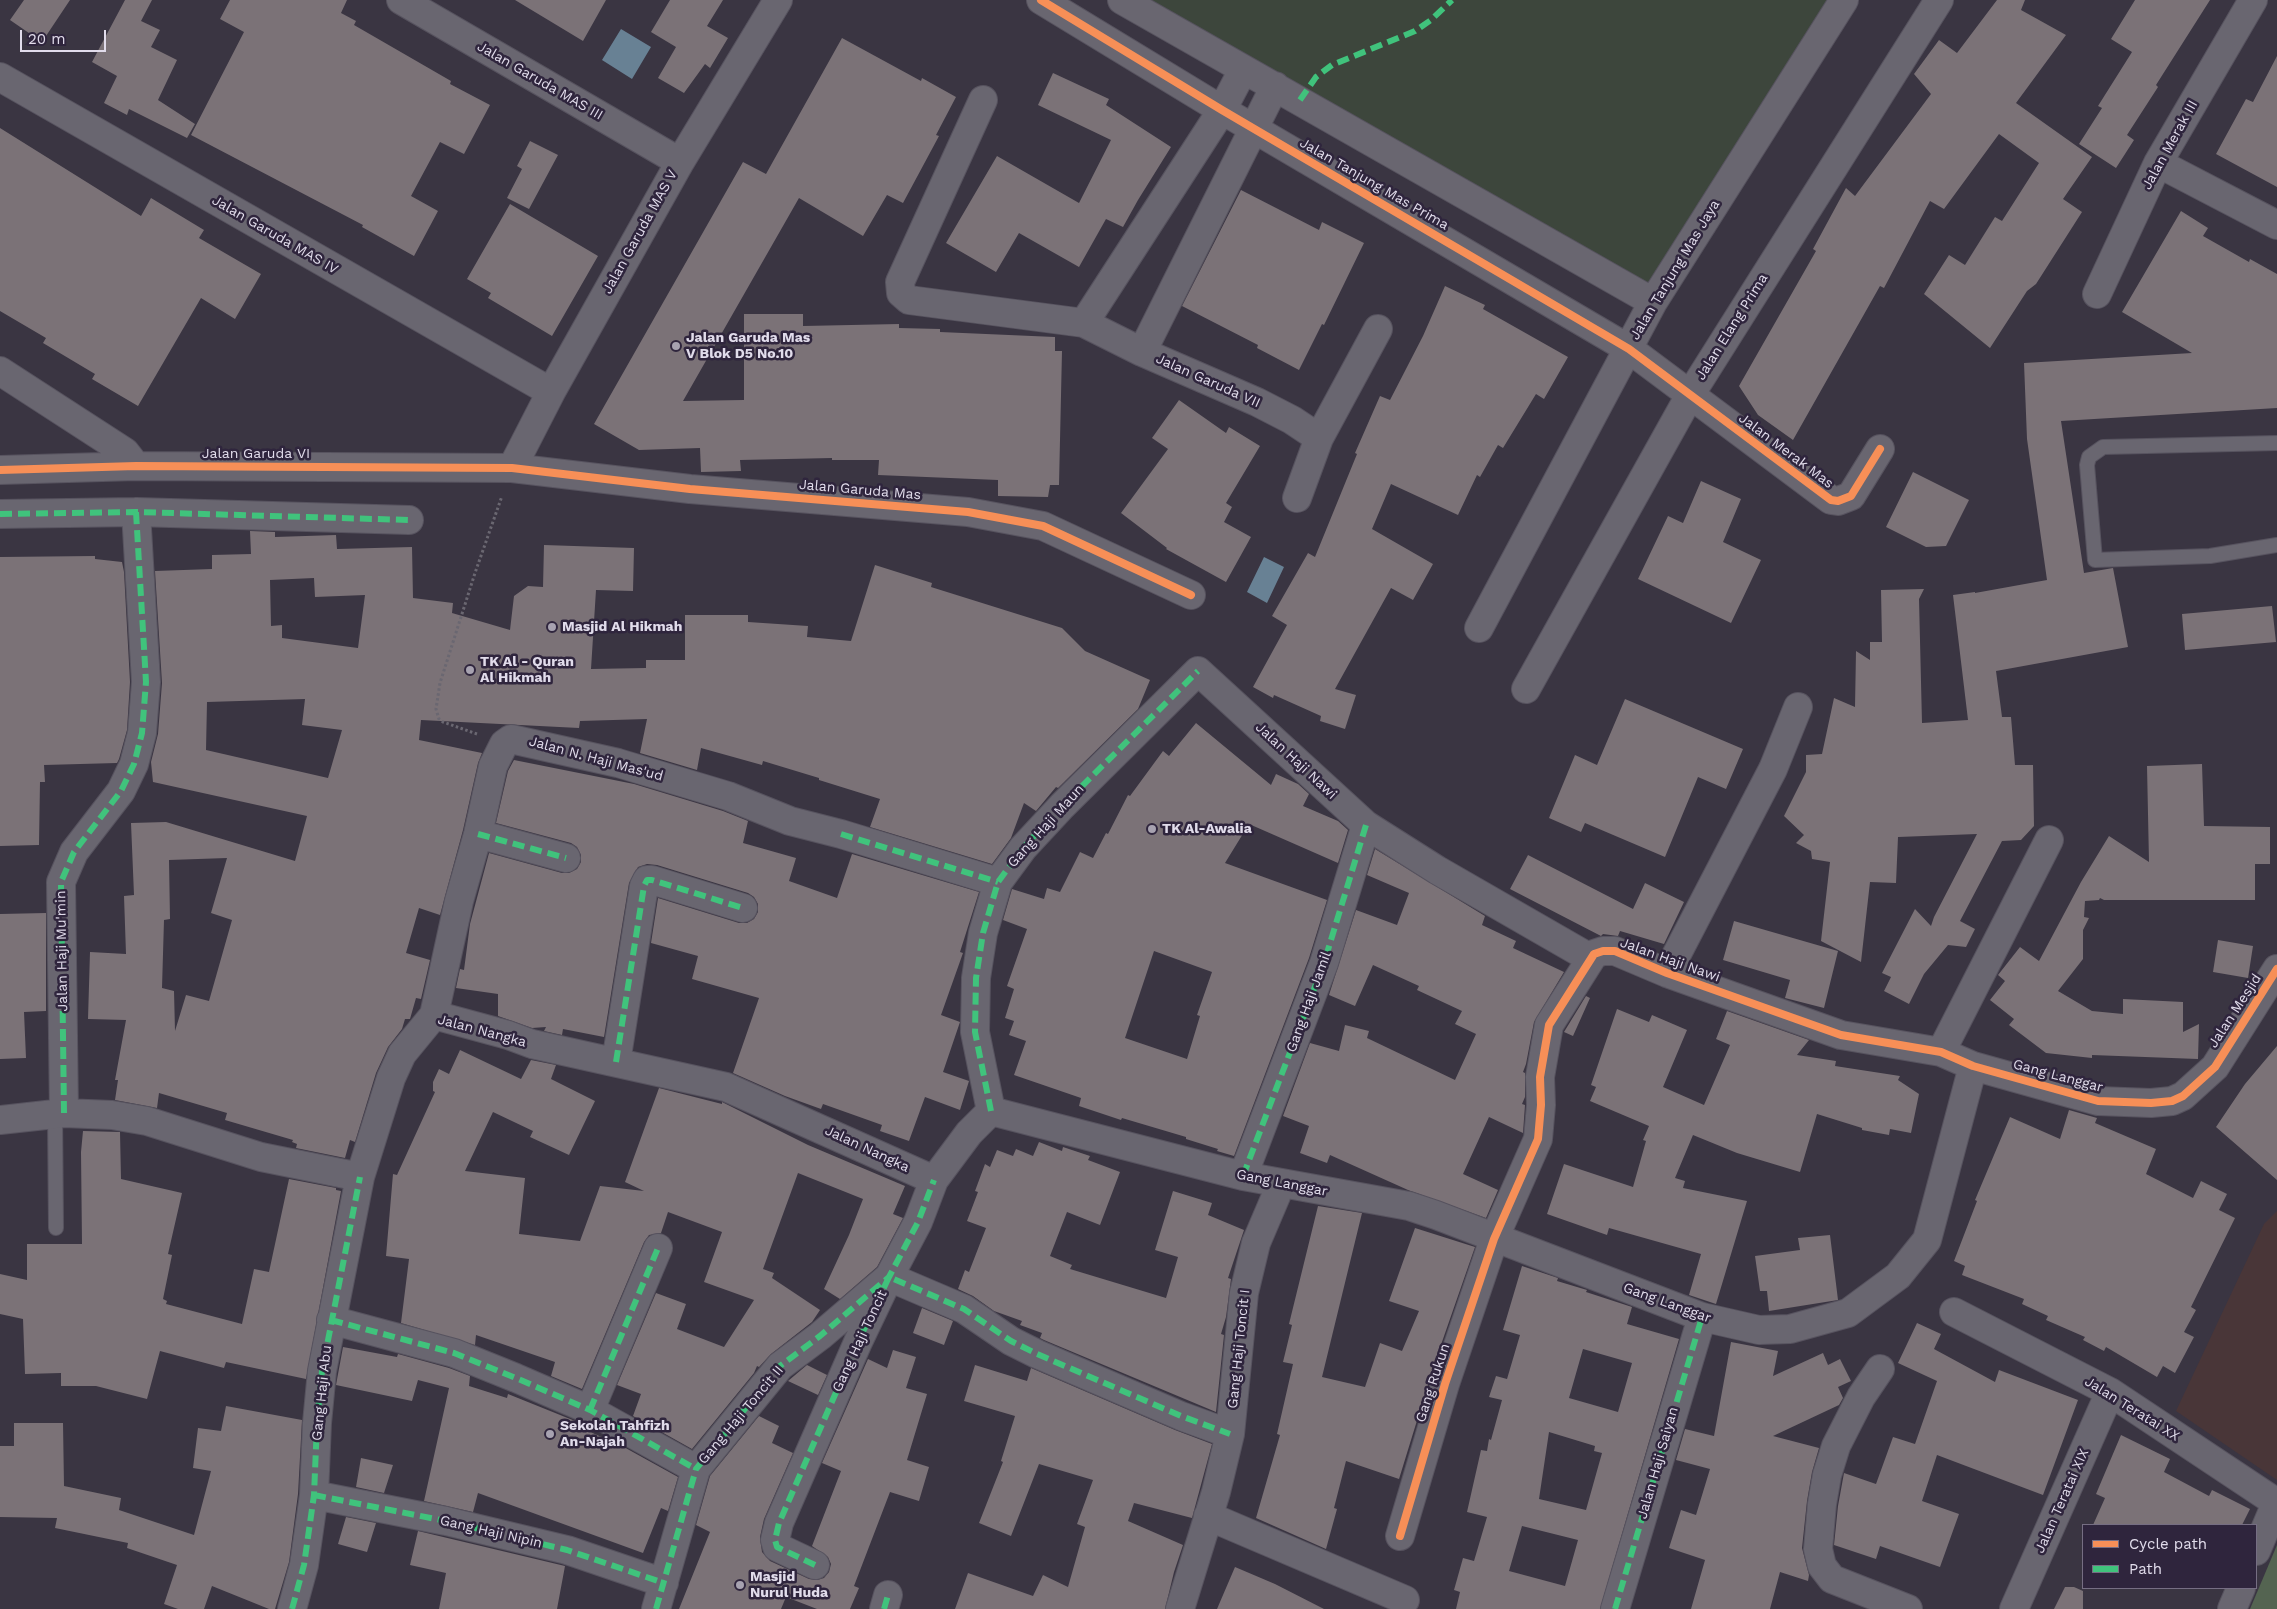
<!DOCTYPE html>
<style>
body{margin:0}
#map{position:relative;width:2277px;height:1609px;overflow:hidden;background:#3a3542;font-family:"Work Sans",sans-serif}
canvas{display:block}
.legend{position:absolute;left:2082px;top:1524px;width:175px;height:65px;box-sizing:border-box;background:#2f253d;border:1px solid #766e83;margin:0;padding:6px 9px;list-style:none;font-size:15px;color:#e1dceb}
.legend li{display:flex;align-items:center;gap:10px;height:25px}
.legend b{width:25px;border:1px solid #766e83}
.scale{position:absolute;left:20px;top:30px;width:86px;height:22px;box-sizing:border-box;border:2px solid #e1dceb;border-top:0;padding-left:6px;font-size:15px;line-height:18px;white-space:nowrap;color:#e1dceb;-webkit-text-stroke:4px #2f253d;paint-order:stroke}
</style>
<div id="map">
<canvas width="2277" height="1609"></canvas>
<ul class="legend">
<li><b style="height:6px;background:#f78f57"></b>Cycle path</li>
<li><b style="height:6px;background:#40c37c"></b>Path</li>
</ul>
<div class="scale">20 m</div>
</div>
<script>
const c = document.querySelector('canvas').getContext('2d');
c.lineJoin = 'round';
function fill(path, color) { c.fillStyle = color; c.fill(path, 'evenodd'); }
const poly = rows => new Path2D(rows.map(r => 'M' + r).join(''));
function trace(path, color, width, dash) { c.strokeStyle = color; c.lineWidth = width; c.lineCap = dash ? 'butt' : 'round'; c.setLineDash(dash || []); c.stroke(path); }
function label(font, color, halo, rows, align = 'center') {
  c.font = font + ' "Work Sans",sans-serif'; c.lineWidth = 5; c.setLineDash([]); c.textBaseline = 'middle'; c.strokeStyle = halo; c.fillStyle = color; for (const [text, x, y, turn = 0] of rows) {
    c.save(); c.translate(x, y); c.rotate((+turn || 0) * Math.PI / 180); c.textAlign = isNaN(turn) ? turn : align; if (halo) c.strokeText(text, 0, 0); c.fillText(text, 0, 0); c.restore();
  }
}
fill(poly([
 [2277,1211,2277,1480,2176,1411,2264,1224]
]), '#493638');
fill(poly([
 [1145,0,1831,0,1647,286]
]), '#3d463c');
fill(poly([
 [2277,1545,2277,1609,2250,1609]
]), '#546451');
fill(poly([
 [621,29,651,47,632,79,602,60],
 [1264,557,1284,567,1267,603,1247,592]
]), '#688194');
fill(poly([
 [24,0,70,0,42,42,10,20],
 [125,0,152,0,141,21,160,30,151,47,177,60,158,100,195,124,187,138,129,109,127,115,104,103,117,76,92,62],
 [230,0,347,0,341,13,356,21,354,25,451,81,450,84,490,105,464,154,440,142,411,196,438,211,414,256,362,227,363,225,191,135,244,32,220,19],
 [515,0,606,0,583,41],
 [670,0,723,0,707,26,728,38,710,68,705,64,684,93,658,78,676,47,651,32],
 [1997,0,2025,0,2021,10,2066,35,2016,103,2092,157,2063,199,2082,212,2036,284,2027,291,1990,348,1924,294,1949,255,1965,265,1995,217,2002,221,2039,163,1999,134,1944,209,1930,201,1884,288,1880,286,1793,440,1758,415,1739,386,1816,251,1813,249,1846,188,1855,196,1931,94,1914,74,1939,40,1957,53],
 [2135,0,2210,0,2156,85,2158,87,2127,135,2134,140,2116,168,2079,144,2102,108,2098,106,2132,52,2111,39],
 [842,38,921,81,922,78,956,97,936,135,939,136,903,203,887,195,863,236,799,198,683,401,744,400,744,314,803,314,803,326,899,324,899,328,940,329,940,332,1055,337,1055,351,1062,351,1059,485,1050,485,1048,497,998,496,998,480,878,475,879,460,832,460,832,458,740,460,741,471,701,472,700,448,639,450,594,424,743,162,766,174],
 [2277,56,2277,187,2216,154,2246,99,2253,102],
 [1053,73,1109,99,1106,105,1171,147,1138,200,1123,227,1106,219,1079,267,1019,233,996,272,946,243,997,156,1079,203,1111,140,1038,105],
 [0,128,141,216,151,198,204,230,199,238,261,274,235,319,201,298,138,406,92,379,95,374,43,343,46,338,0,311],
 [530,141,558,155,529,209,507,198,522,169,517,166],
 [1241,190,1319,230,1322,222,1364,243,1324,325,1322,324,1299,370,1257,348,1258,345,1182,306],
 [510,204,598,256,552,336,488,298,491,293,467,279],
 [2181,211,2208,228,2203,236,2249,262,2250,259,2277,274,2277,408,2061,421,2084,573,2113,568,2128,647,1996,671,2002,717,2011,717,2015,765,2033,765,2034,826,2021,840,2002,841,1960,921,1975,929,1966,947,1948,945,1924,974,1909,1004,1884,991,1891,977,1882,973,1915,909,1931,926,1934,917,1977,834,1898,837,1896,883,1870,882,1861,962,1821,941,1830,862,1812,859,1811,851,1796,843,1804,835,1784,816,1806,772,1806,755,1822,754,1834,698,1855,707,1856,651,1870,660,1870,642,1882,642,1881,590,1924,589,1919,599,1922,723,1968,720,1953,595,1975,592,1975,593,2047,580,2027,439,2024,363,2192,353,2122,312],
 [1445,286,1485,305,1483,309,1568,357,1544,399,1536,394,1503,448,1498,445,1480,477,1477,475,1458,515,1391,484,1372,529,1433,564,1413,600,1391,588,1335,689,1356,695,1345,729,1320,721,1321,716,1274,695,1273,698,1253,687,1287,625,1272,616,1308,553,1315,557,1357,454,1355,453,1380,396,1390,400,1423,336],
 [1179,400,1226,433,1229,427,1260,446,1226,503,1232,507,1224,522,1251,537,1226,582,1166,549,1167,548,1121,513,1168,449,1152,438],
 [1913,472,1969,500,1946,546,1926,547,1886,527],
 [1701,481,1741,499,1723,542,1761,560,1731,623,1638,579,1668,516,1683,523],
 [250,531,275,532,275,537,336,535,337,549,412,547,413,598,453,603,452,613,510,630,514,596,528,586,543,587,544,545,634,548,633,591,596,590,591,669,646,668,646,660,685,660,685,615,748,615,748,622,808,626,807,637,851,641,875,565,932,583,931,587,1062,628,1085,651,1150,680,1138,709,1058,788,1056,787,1036,811,1024,803,1011,838,992,864,870,827,880,799,819,780,819,778,763,761,762,765,701,748,697,770,640,753,647,719,580,721,579,728,421,720,419,740,482,753,478,763,463,830,440,915,419,908,406,953,430,960,421,999,416,998,410,1019,405,1019,402,1029,388,1047,376,1073,355,1142,350,1140,345,1158,296,1148,297,1144,292,1142,293,1140,225,1120,227,1113,159,1093,157,1108,115,1100,118,1080,115,1080,126,1020,88,1019,90,952,126,954,124,896,134,895,131,823,166,822,295,861,307,816,153,782,151,762,158,734,162,683,155,571,212,569,212,555,251,554],
 [314,578,315,597,365,595,358,648,282,638,282,625,271,626,270,580],
 [305,699,302,725,342,730,328,778,206,750,207,702],
 [227,858,211,913,232,920,209,1001,186,995,175,1031,174,991,162,988,164,920,170,919,169,860],
 [95,556,95,559,122,562,124,572,130,682,127,730,119,759,117,763,44,765,45,782,40,782,39,845,0,846,0,557],
 [2272,606,2276,642,2185,650,2182,614],
 [1625,699,1743,749,1726,789,1698,777,1665,857,1585,823,1581,832,1549,818,1575,755,1597,765],
 [1196,723,1271,785,1276,774,1298,784,1309,794,1303,806,1338,821,1348,830,1338,863,1249,824,1225,863,1327,900,1309,958,1234,1156,1217,1151,1218,1149,1186,1139,1186,1137,1122,1118,1121,1120,1079,1106,1081,1098,1014,1075,1026,1041,1009,1035,1014,1021,1005,1018,1014,989,1007,986,1027,929,1003,920,1012,889,1044,899,1047,888,1060,892,1080,852,1093,858,1106,833,1108,834,1128,795,1130,796,1163,751,1169,756],
 [1154,951,1212,972,1197,1015,1200,1016,1187,1059,1125,1038],
 [514,760,634,784,723,811,748,821,743,843,796,858,789,881,837,898,852,854,979,892,960,952,963,953,941,1015,960,1022,943,1072,969,1081,960,1110,925,1097,909,1141,880,1131,882,1125,823,1104,821,1109,785,1096,733,1073,759,998,692,979,698,956,651,943,658,898,739,923,747,923,754,919,758,912,758,904,754,897,748,893,657,865,647,864,638,867,629,883,604,1037,563,1029,562,1035,544,1031,546,1027,532,1028,498,1016,498,994,456,988,460,969,464,970,470,924,489,853,562,873,569,873,577,869,581,862,581,855,577,847,571,843,496,823,508,771],
 [2202,764,2204,826,2270,827,2270,864,2255,864,2255,900,2104,900,2100,898,2099,900,2085,901,2084,917,2089,918,2083,930,2083,959,2058,991,2092,1011,2123,1014,2123,999,2183,1002,2183,1032,2199,1024,2198,1059,2092,1055,2092,1058,2046,1053,2009,1025,2014,1019,1990,1000,2005,981,1998,975,2020,947,2039,961,2081,882,2109,836,2149,862,2147,766],
 [1375,849,1485,916,1482,925,1516,941,1513,948,1564,972,1534,1022,1526,1064,1523,1072,1525,1073,1525,1097,1522,1104,1525,1105,1523,1133,1489,1117,1463,1174,1498,1190,1486,1218,1408,1190,1330,1155,1327,1163,1300,1153,1309,1126,1283,1116,1310,1043,1339,1051,1345,1025,1369,1031,1367,1038,1455,1080,1476,1034,1455,1024,1462,1011,1417,990,1419,986,1373,965,1355,1006,1329,995,1356,910,1397,925,1409,893,1367,875],
 [1528,855,1633,909,1645,883,1684,902,1664,944,1620,931,1618,936,1603,934,1601,936,1510,889],
 [46,913,46,1011,24,1012,26,1058,0,1059,0,914],
 [1734,921,1838,951,1824,1008,1785,998,1790,980,1723,960],
 [2218,940,2253,946,2248,978,2213,972],
 [1586,996,1590,998,1573,1036,1564,1032],
 [1617,1009,1649,1022,1652,1015,1687,1030,1663,1087,1704,1105,1730,1045,1716,1039,1727,1011,1809,1040,1797,1055,1836,1061,1835,1066,1900,1076,1898,1080,1919,1094,1911,1133,1890,1129,1889,1135,1862,1130,1862,1128,1817,1114,1800,1172,1737,1153,1693,1135,1675,1178,1685,1181,1683,1188,1747,1201,1716,1304,1689,1295,1701,1254,1609,1228,1607,1235,1547,1214,1564,1164,1633,1187,1646,1141,1643,1140,1649,1126,1590,1101,1596,1087,1591,1085],
 [2277,1046,2277,1180,2216,1127,2245,1084],
 [460,1050,521,1079,531,1060,556,1065,551,1079,595,1101,569,1155,530,1137,533,1131,493,1112,465,1171,525,1178,519,1234,580,1241,600,1186,644,1191,625,1182,659,1088,722,1104,722,1102,808,1145,905,1186,893,1214,903,1218,877,1267,840,1299,824,1289,849,1235,863,1199,798,1173,763,1269,774,1273,772,1278,820,1310,812,1322,771,1354,759,1367,757,1366,754,1373,692,1449,633,1416,641,1394,617,1385,656,1293,686,1304,677,1329,724,1347,754,1300,704,1282,722,1232,668,1212,661,1233,649,1235,644,1242,582,1389,551,1376,555,1362,476,1335,475,1345,401,1323,409,1259,386,1256,393,1174,397,1175,435,1092,433,1091,433,1082,439,1069,449,1074],
 [2069,1110,2097,1118,2095,1123,2156,1149,2146,1174,2193,1198,2201,1181,2227,1194,2219,1210,2235,1218,2191,1307,2196,1310,2184,1332,2194,1337,2175,1373,2163,1366,2157,1377,2106,1347,2104,1351,2083,1340,2085,1337,2046,1320,2048,1316,2022,1304,2024,1299,1962,1275,1965,1266,1954,1261,1977,1201,1975,1200,2010,1117,2060,1139],
 [83,1131,120,1132,121,1179,182,1193,168,1254,172,1255,163,1299,167,1301,166,1304,242,1324,254,1269,269,1272,289,1179,336,1188,336,1190,341,1191,306,1379,226,1362,224,1368,160,1351,147,1399,96,1386,61,1386,61,1373,25,1374,23,1319,0,1314,0,1274,27,1280,27,1244,82,1244,81,1152],
 [1039,1142,1062,1151,1063,1147,1090,1156,1088,1160,1120,1172,1100,1225,1067,1212,1050,1256,1072,1265,1070,1269,1166,1298,1178,1257,1155,1250,1173,1191,1212,1203,1208,1215,1244,1230,1228,1278,1231,1279,1226,1317,1221,1334,1224,1335,1216,1412,1044,1340,1040,1338,1042,1333,1020,1325,1022,1321,994,1311,973,1296,958,1289,965,1270,969,1272,986,1228,967,1221,978,1192,975,1191,985,1164,990,1167,997,1150,1013,1156,1016,1149,1033,1156],
 [1318,1206,1362,1213,1322,1377,1365,1387,1380,1343,1402,1351,1419,1311,1389,1301,1415,1228,1475,1247,1435,1362,1399,1479,1346,1461,1334,1508,1337,1509,1326,1549,1256,1518,1280,1435,1277,1434,1293,1364,1283,1362,1292,1325,1289,1324],
 [1830,1235,1838,1300,1769,1311,1767,1291,1760,1291,1755,1256,1800,1250,1798,1238],
 [1522,1266,1558,1278,1557,1281,1587,1290,1586,1292,1632,1307,1627,1324,1679,1339,1600,1609,1456,1609,1460,1592,1454,1590,1463,1558,1474,1561,1487,1517,1467,1512,1481,1450,1487,1451,1489,1439,1491,1440,1502,1400,1489,1397,1496,1376,1507,1379,1520,1335,1503,1330],
 [1583,1349,1632,1363,1618,1412,1569,1398],
 [1549,1432,1595,1446,1594,1451,1602,1453,1586,1510,1539,1499],
 [1522,1526,1578,1540,1565,1586,1509,1571],
 [922,1308,953,1321,944,1345,913,1333],
 [1917,1323,1941,1334,1934,1349,1995,1382,1999,1370,2078,1400,2043,1495,1937,1455,1922,1501,1959,1514,1940,1567,1880,1546,1876,1559,1834,1545,1838,1506,1844,1473,1876,1484,1893,1437,1915,1444,1937,1381,1898,1363],
 [1731,1342,1778,1351,1773,1376,1823,1353,1828,1365,1840,1359,1851,1381,1838,1387,1843,1398,1839,1405,1773,1436,1819,1448,1812,1472,1807,1501,1802,1548,1809,1575,1808,1581,1780,1572,1770,1609,1691,1609,1705,1560,1669,1548,1681,1510,1696,1515,1710,1469,1676,1460,1685,1429,1714,1436],
 [343,1347,397,1357,398,1354,449,1368,470,1376,469,1386,507,1398,508,1394,580,1423,579,1427,622,1446,678,1477,668,1511,661,1508,643,1553,478,1493,473,1512,424,1501,449,1388,418,1380,412,1401,336,1385],
 [893,1350,916,1357,906,1388,927,1394,907,1460,929,1467,919,1501,890,1492,854,1586,859,1588,850,1609,817,1609,786,1597,781,1609,679,1609,710,1532,696,1525,710,1476,759,1416,779,1426,772,1443,793,1453,764,1519,760,1537,762,1552,770,1561,809,1579,817,1580,824,1578,829,1572,831,1564,828,1557,812,1546,841,1471,822,1463,868,1359,887,1368],
 [807,1365,827,1375,818,1395,788,1381],
 [975,1365,1027,1381,1031,1368,1175,1430,1212,1444,1192,1518,1134,1503,1128,1521,1183,1545,1174,1572,1165,1609,955,1609,968,1573,1033,1596,1043,1575,1068,1587,1085,1527,1077,1524,1093,1480,1039,1464,1011,1536,979,1523,1003,1462,1001,1461,1015,1416,964,1401],
 [226,1406,302,1420,298,1494,289,1562,275,1609,269,1609,212,1586,204,1609,178,1609,164,1604,177,1565,127,1548,128,1543,55,1528,57,1518,0,1517,0,1446,14,1446,14,1423,63,1423,64,1486,121,1498,119,1510,194,1535,211,1471,193,1468,198,1428,221,1431],
 [2121,1435,2170,1459,2164,1472,2209,1496,2212,1490,2250,1509,2242,1525,2093,1525,2105,1498,2096,1494],
 [361,1458,393,1465,384,1493,356,1487],
 [346,1517,376,1523,367,1552,338,1544],
 [418,1531,565,1566,557,1609,439,1609,446,1573,410,1565],
 [1235,1567,1275,1584,1324,1609,1217,1609],
 [2065,1587,2074,1587,2083,1591,2083,1609,2054,1609]
]), '#7b7277');
const service = poly([
 [2277,443,2103,447,2089,457,2087,465,2095,560,2210,556,2277,545],
 [55,1113,56,1228]
]);
const minor = poly([
 [401,0,680,162],
 [1041,0,1222,110,1629,349,1831,500,1838,501,1851,496,1880,449],
 [1122,0,1653,302],
 [0,77,551,392],
 [983,100,900,282,901,293,909,300,1084,323,1142,352,1257,402,1292,420,1319,438,1378,329],
 [2158,163,2277,225],
 [2097,294,2158,163,2253,0],
 [1084,323,1222,110,1243,70],
 [1142,352,1275,86],
 [0,371,125,452,136,466],
 [512,468,551,392,680,162,778,0],
 [0,470,136,466,512,468,690,489,968,512,1043,526,1191,595],
 [1297,498,1319,438],
 [0,514,136,512,409,520],
 [1479,628,1653,302,1844,0],
 [1526,689,1690,395,1939,0],
 [478,834,566,858],
 [1667,973,1773,769,1798,707],
 [434,1015,459,901,478,834,493,766,504,744,511,739,618,763,728,796,790,821,841,834,998,882],
 [434,1015,508,1035,532,1044,726,1087,934,1180,969,1133,991,1111],
 [1941,1052,2049,840],
 [616,1062,644,886,647,880,652,880,743,908],
 [991,1111,1243,1176,1409,1206,1436,1215,1702,1317,1759,1330,1790,1329,1848,1313,1898,1276,1927,1240,1973,1066],
 [991,1111,975,1032,976,978,983,933,998,882,1023,848,1062,806,1198,671,1366,825,1437,870,1590,958],
 [64,1113,61,882,74,852,121,791,134,764,142,733,146,682,136,512],
 [0,1120,64,1113,112,1115,147,1121,261,1157,360,1177,391,1078,402,1054,434,1015],
 [1243,1176,1324,963,1366,825],
 [1954,1312,2110,1392,2277,1503],
 [331,1320,454,1353,516,1378,590,1410,696,1469],
 [1880,1369,1861,1397,1836,1446,1827,1475,1822,1504,1818,1549,1822,1566,1832,1579,1908,1609],
 [590,1410,658,1248],
 [314,1495,446,1521,567,1550,664,1583],
 [1208,1516,1405,1600],
 [1400,1536,1445,1384,1494,1239,1538,1139,1541,1105,1540,1077,1549,1025,1594,954,1603,951,1615,951,1667,973,1841,1035,1941,1052,1973,1066,2098,1101,2151,1103,2172,1101,2183,1096,2215,1067,2277,969],
 [2256,1551,2277,1501],
 [815,1565,777,1547,775,1540,779,1523,858,1342,889,1277,964,1309,1011,1341,1037,1354,1181,1416,1230,1434],
 [292,1609,304,1565,314,1495,317,1423,322,1371,360,1177],
 [656,1609,696,1469,780,1366,820,1336,889,1277,918,1222,934,1180],
 [884,1609,888,1595],
 [1180,1609,1216,1492,1230,1434,1244,1293,1256,1243,1276,1196,1279,1184],
 [1615,1609,1702,1317],
 [2014,1609,2110,1392],
 [2232,1609,2241,1588]
]);
trace(service, '#57535f', 16);
trace(minor, '#57535f', 30);
trace(poly([
 [477,734,443,722,439,719,436,709,440,683,475,573,502,496]
]), '#6a6771', 3, [2.5, 2.5]);
trace(service, '#696670', 14);
trace(minor, '#696670', 28);
trace(poly([
 [1300,100,1316,77,1332,65,1415,31,1431,20,1452,0],
 [0,514,136,512,409,520],
 [478,834,566,858],
 [841,834,998,882],
 [616,1062,644,886,647,880,652,880,743,908],
 [991,1111,975,1032,976,978,983,933,998,882,1023,848,1062,806,1198,671],
 [64,1113,61,882,74,852,121,791,134,764,142,733,146,682,136,512],
 [1243,1176,1324,963,1366,825],
 [331,1320,454,1353,516,1378,590,1410,696,1469],
 [590,1410,658,1248],
 [314,1495,446,1521,567,1550,664,1583],
 [815,1565,777,1547,775,1540,779,1523,858,1342,889,1277,964,1309,1011,1341,1037,1354,1181,1416,1230,1434],
 [292,1609,304,1565,314,1495,317,1423,322,1371,360,1177],
 [656,1609,696,1469,780,1366,820,1336,889,1277,918,1222,934,1180],
 [884,1609,888,1595],
 [1615,1609,1702,1317]
]), '#40c37c', 6, [12, 6]);
trace(poly([
 [1041,0,1222,110,1629,349,1831,500,1838,501,1851,496,1880,449],
 [0,470,136,466,512,468,690,489,968,512,1043,526,1191,595],
 [1400,1536,1445,1384,1494,1239,1538,1139,1541,1105,1540,1077,1549,1025,1594,954,1603,951,1615,951,1667,973,1841,1035,1941,1052,1973,1066,2098,1101,2151,1103,2172,1101,2183,1096,2215,1067,2277,969]
]), '#f78f57', 8);
for (const [x, y, r, color] of [
 [676,346,5,"#a7a2b0"],
 [552,627,5,"#a7a2b0"],
 [470,670,5,"#a7a2b0"],
 [1152,829,5,"#a7a2b0"],
 [550,1434,5,"#a7a2b0"],
 [740,1585,5,"#a7a2b0"]
]) { const dot = new Path2D(); dot.arc(x, y, r, 0, 2 * Math.PI); c.fillStyle = color; c.fill(dot); trace(dot, '#2f253d', 2); }
label('14px', '#e1dceb', '#2f253d', [
 ["Jalan Garuda MAS III",540,81,30],
 ["Jalan Merak III",2170,145,-61],
 ["Jalan Tanjung Mas Prima",1374,184,30],
 ["Jalan Garuda MAS V",640,232,-61],
 ["Jalan Garuda MAS IV",275,235,30],
 ["Jalan Tanjung Mas Jaya",1675,270,-59],
 ["Jalan Elang Prima",1732,327,-58],
 ["Jalan Garuda VII",1208,381,24],
 ["Jalan Merak Mas",1786,451,37],
 ["Jalan Garuda VI",256,454],
 ["Jalan Garuda Mas",860,490,5],
 ["Jalan N. Haji Mas'ud",596,759,15],
 ["Jalan Haji Nawi",1296,761,43],
 ["Gang Haji Maun",1046,826,-48],
 ["Jalan Haji Mu'min",62,951,-91],
 ["Jalan Haji Nawi",1670,960,20],
 ["Gang Haji Jamil",1309,1002,-70],
 ["Jalan Mesjid",2235,1011,-57],
 ["Jalan Nangka",482,1031,15],
 ["Gang Langgar",2058,1076,15],
 ["Jalan Nangka",867,1149,25],
 ["Gang Langgar",1282,1183,11],
 ["Gang Langgar",1667,1303,20],
 ["Gang Haji Toncit",860,1341,-65],
 ["Gang Haji Toncit I",1239,1349,-84],
 ["Gang Rukun",1433,1383,-72],
 ["Gang Haji Abu",322,1393,-84],
 ["Jalan Teratai XX",2132,1409,32],
 ["Gang Haji Toncit II",741,1415,-50],
 ["Jalan Haji Saiyan",1658,1463,-74],
 ["Jalan Teratai XIX",2062,1501,-66],
 ["Gang Haji Nipin",491,1532,13]
]);
label('bold 14px', '#e1dceb', '#2f253d', [
 ["Jalan Garuda Mas",686,338],
 ["V Blok D5 No.10",686,354],
 ["Masjid Al Hikmah",562,627],
 ["TK Al - Quran",480,662],
 ["Al Hikmah",480,678],
 ["TK Al-Awalia",1162,829],
 ["Sekolah Tahfizh",560,1426],
 ["An-Najah",560,1442],
 ["Masjid",750,1577],
 ["Nurul Huda",750,1593]
], 'left');
</script>
